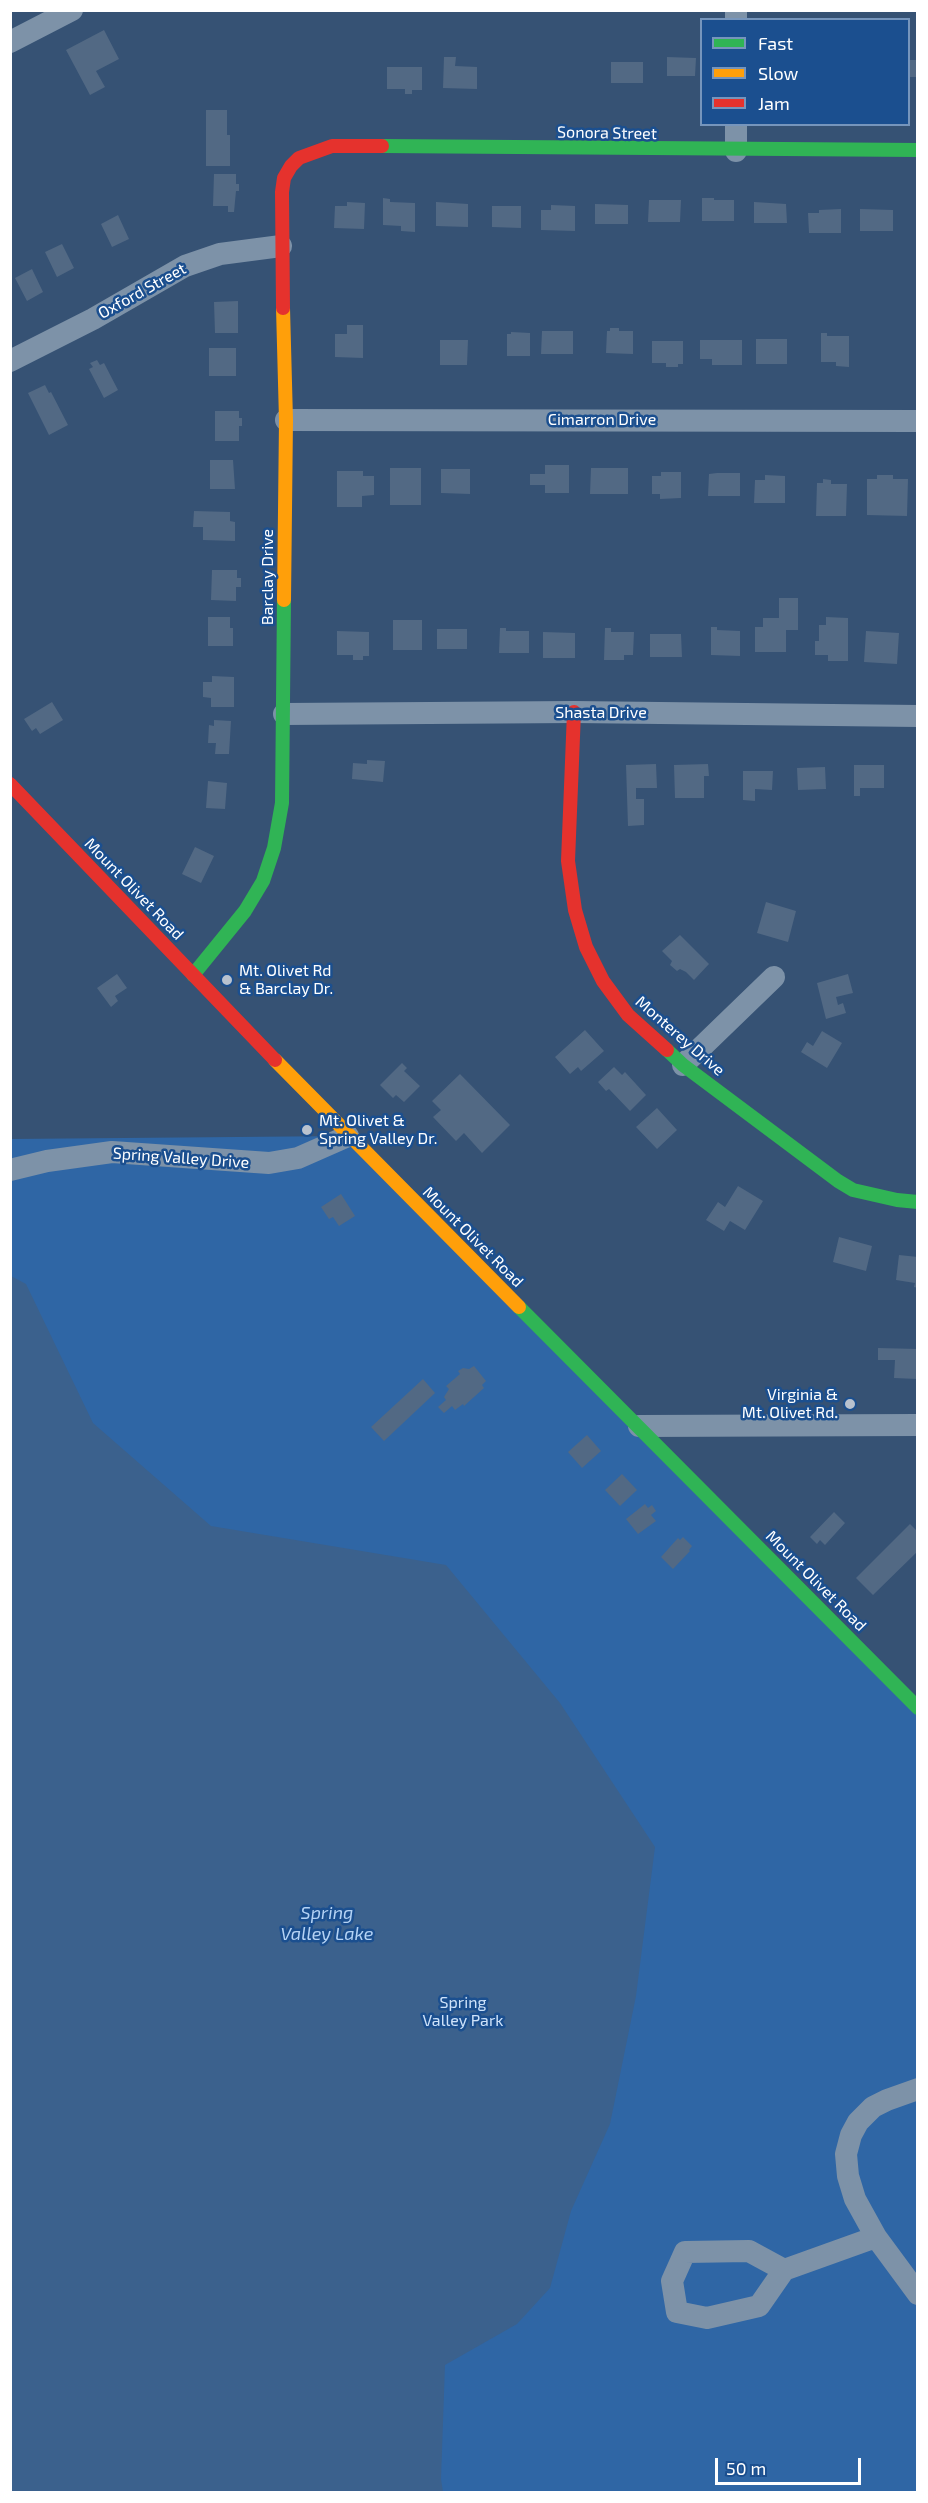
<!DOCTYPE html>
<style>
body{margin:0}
#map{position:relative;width:928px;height:2503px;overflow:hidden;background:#365274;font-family:"Exo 2",sans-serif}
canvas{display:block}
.frame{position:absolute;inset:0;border:12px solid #fff;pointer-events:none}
.legend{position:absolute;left:700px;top:18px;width:210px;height:108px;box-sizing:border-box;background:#1b4f8f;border:2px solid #7695bc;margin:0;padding:8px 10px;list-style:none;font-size:18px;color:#fff}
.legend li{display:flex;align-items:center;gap:12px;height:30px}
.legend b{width:30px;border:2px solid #7695bc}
.scale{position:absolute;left:715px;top:2458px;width:146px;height:27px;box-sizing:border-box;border:3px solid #fff;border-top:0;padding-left:8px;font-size:18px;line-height:21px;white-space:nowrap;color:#fff;-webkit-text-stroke:4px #1b4f8f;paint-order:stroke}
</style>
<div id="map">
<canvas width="928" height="2503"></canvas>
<div class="frame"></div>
<ul class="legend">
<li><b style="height:8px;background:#30b455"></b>Fast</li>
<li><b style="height:8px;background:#ff9f0a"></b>Slow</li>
<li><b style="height:8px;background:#e5322d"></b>Jam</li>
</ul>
<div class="scale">50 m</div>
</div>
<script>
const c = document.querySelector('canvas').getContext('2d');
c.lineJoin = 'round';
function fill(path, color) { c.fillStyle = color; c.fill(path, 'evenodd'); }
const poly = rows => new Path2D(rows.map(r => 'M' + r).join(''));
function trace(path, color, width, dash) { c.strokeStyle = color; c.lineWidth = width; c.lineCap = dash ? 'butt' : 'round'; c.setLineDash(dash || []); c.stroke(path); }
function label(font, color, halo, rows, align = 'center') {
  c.font = font + ' "Exo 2",sans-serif'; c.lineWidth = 5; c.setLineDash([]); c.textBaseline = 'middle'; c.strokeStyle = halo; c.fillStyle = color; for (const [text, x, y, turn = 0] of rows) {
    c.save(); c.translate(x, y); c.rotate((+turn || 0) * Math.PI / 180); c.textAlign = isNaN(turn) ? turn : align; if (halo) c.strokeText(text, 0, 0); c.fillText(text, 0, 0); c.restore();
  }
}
fill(poly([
 [348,1136,917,1704,917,2492,11,2492,10,1139]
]), '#2f66a5');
fill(poly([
 [11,1276,26,1284,93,1423,211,1526,446,1565,560,1703,655,1847,636,1996,610,2124,571,2211,550,2288,517,2324,445,2365,441,2479,443,2492,11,2492]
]), '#3b618d');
fill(poly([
 [104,30,119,59,96,71,105,87,90,95,66,50],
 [444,57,456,57,455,66,477,67,477,89,443,88],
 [667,57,696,58,695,76,667,76],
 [908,60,918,60,918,77,908,77],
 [611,62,643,62,643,83,611,83],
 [387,67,422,67,422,90,412,90,412,94,405,94,405,89,387,89],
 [206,110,227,110,227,135,230,135,230,166,206,166],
 [214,174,236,174,236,184,239,184,239,191,236,191,234,212,228,212,228,206,213,206],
 [383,198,390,199,390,202,415,203,415,232,401,231,401,226,383,225],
 [702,198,714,198,714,200,734,200,734,221,702,221],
 [649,200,681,200,680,222,648,222],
 [347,202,365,203,364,229,334,228,335,206,347,206],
 [436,202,468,204,468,227,436,226],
 [754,202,786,204,787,223,754,223],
 [595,204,628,205,628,224,595,224],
 [551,205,575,206,575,231,541,230,541,210,551,210],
 [492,206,521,206,521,228,492,227],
 [841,209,841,233,809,233,808,213,819,213,819,210],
 [860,209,893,210,893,231,860,231],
 [118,215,129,239,112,247,101,224],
 [62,244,74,268,57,277,45,252],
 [32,269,43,292,27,301,15,278],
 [238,301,238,333,215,333,214,302],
 [347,325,363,325,363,358,335,357,335,334,347,334],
 [610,328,619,328,619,331,633,331,633,354,606,353,607,331,610,331],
 [542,331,573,331,573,354,541,354],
 [511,332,530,333,530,356,507,356,507,334,511,334],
 [821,333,827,333,827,336,849,336,849,367,836,366,836,362,821,362],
 [756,339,787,339,787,364,756,364],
 [440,340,468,340,467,365,440,365],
 [700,340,742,340,742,365,712,365,712,359,700,359],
 [652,341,683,341,683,364,678,364,678,367,666,367,666,363,652,363],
 [209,348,236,348,236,376,209,376],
 [97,360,100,365,104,363,118,390,104,398,89,369,93,367,90,363],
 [45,385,49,393,51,392,68,425,49,435,28,393],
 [215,411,239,411,239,418,242,418,242,426,239,426,239,441,215,441],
 [210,460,233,460,235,489,210,489],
 [545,465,569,465,569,493,545,493,545,485,530,485,530,474,545,474],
 [390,468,421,468,421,505,390,505],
 [591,468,628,468,628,494,590,494],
 [441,469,470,469,470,494,441,493],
 [337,471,363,471,363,476,374,476,374,495,362,496,362,507,337,507],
 [661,472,681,472,681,498,660,499,660,494,652,494,652,476,661,476],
 [717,473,740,473,740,496,708,496,709,474],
 [765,475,785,476,785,503,754,503,755,480,765,480],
 [877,475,893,475,893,479,908,479,907,516,867,515,867,479,877,479],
 [823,479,831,480,831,484,847,484,846,516,816,516,817,483,823,483],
 [194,511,230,512,230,521,235,522,235,541,203,540,203,527,193,527],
 [212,570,237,570,237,578,241,578,241,587,236,587,236,601,211,600],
 [779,598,798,598,798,630,786,630,786,652,755,652,755,627,763,627,763,618,779,618],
 [208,617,230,617,230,628,233,628,233,646,208,646],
 [826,617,848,618,848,661,828,661,828,655,815,655,815,641,819,641,819,625,826,625],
 [393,620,422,620,422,650,393,650],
 [711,627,717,627,717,630,740,631,740,656,711,655],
 [500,628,506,628,506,631,529,631,529,653,499,653],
 [605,628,611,628,611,632,634,632,633,655,624,655,624,660,604,660],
 [437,629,467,629,467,649,437,649],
 [337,631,369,632,369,656,363,656,363,660,353,660,353,655,337,655],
 [866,631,899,633,897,664,864,662],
 [543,632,575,633,575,658,543,658],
 [650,634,681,634,682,657,650,657],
 [212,676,234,677,234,707,211,707,211,698,203,697,203,682,212,682],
 [52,702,63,720,40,734,36,728,32,731,24,719],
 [214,720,231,721,229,754,215,754,216,743,208,743,209,725,214,726],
 [367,760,385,761,383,782,352,779,353,763,367,764],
 [656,764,657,788,636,788,636,799,644,799,644,825,628,826,626,765],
 [708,764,709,776,704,776,704,798,675,798,674,765],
 [854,765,884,765,884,788,860,788,860,796,854,796],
 [825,767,826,789,798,790,797,768],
 [743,771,773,771,772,790,755,789,755,801,743,800],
 [208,781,227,783,225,809,206,808],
 [195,847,214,856,201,883,182,874],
 [766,902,796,911,788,942,757,933],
 [680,935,709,964,694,980,686,972,680,969,677,971,670,965,672,961,662,951],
 [117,974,127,988,115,996,118,1001,111,1007,97,988],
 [848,974,853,993,836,997,838,1005,843,1003,846,1013,826,1019,817,983],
 [585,1030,604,1051,581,1071,578,1067,570,1074,555,1057],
 [822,1031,842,1043,827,1068,801,1052,807,1042,813,1046],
 [402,1063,407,1068,404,1071,420,1086,404,1102,396,1095,393,1098,380,1085],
 [614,1067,622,1075,625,1072,646,1095,630,1111,609,1089,606,1091,598,1082],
 [460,1074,510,1125,482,1153,464,1133,456,1141,433,1117,441,1110,432,1101],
 [657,1108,677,1130,657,1149,636,1127],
 [738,1186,763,1201,745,1230,730,1221,724,1231,706,1220,718,1202,725,1207],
 [341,1194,355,1216,339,1226,333,1217,329,1219,321,1207],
 [839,1237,872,1246,866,1271,833,1262],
 [899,1255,918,1257,918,1288,914,1287,915,1283,896,1280],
 [878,1348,918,1349,917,1379,894,1378,895,1360,878,1360],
 [474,1366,486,1381,482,1385,484,1388,464,1406,463,1404,455,1410,452,1406,444,1413,438,1407,446,1400,444,1397,449,1389,446,1386,460,1374,458,1371,463,1368,469,1369],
 [423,1379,435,1393,384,1441,371,1427],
 [587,1435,601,1451,582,1468,568,1452],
 [622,1474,637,1490,620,1506,605,1490],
 [645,1504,648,1508,652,1505,656,1511,651,1515,656,1521,638,1534,626,1519],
 [834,1512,845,1523,825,1545,820,1540,817,1544,810,1537],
 [910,1524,918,1532,918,1551,873,1595,856,1578],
 [683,1537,692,1546,689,1550,690,1551,673,1569,661,1557,678,1538,680,1540]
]), '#526984');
trace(poly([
 [736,20,736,10],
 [10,42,72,10],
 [736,151,736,124],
 [10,361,93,319,185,266,220,254,281,246],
 [286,420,918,421],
 [284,714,574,712,918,716],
 [683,1065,774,977],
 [10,1170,47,1161,112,1152,269,1163,298,1158,348,1136],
 [639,1426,918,1425],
 [918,2089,887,2100,873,2107,858,2122,851,2135,846,2154,848,2176,855,2199,876,2237,918,2294],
 [784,2270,749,2251,685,2252,672,2281,677,2312,707,2318,759,2306,784,2270,876,2237]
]), '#7d92a8', 22);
trace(poly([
 [382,146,918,150],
 [193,975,245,911,263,881,274,848,282,803,284,600],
 [667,1050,683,1065,838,1181,853,1190,897,1200,918,1202],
 [519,1307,918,1708]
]), '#30b455', 14);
trace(poly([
 [283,308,286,420,284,600],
 [275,1060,519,1307]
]), '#ff9f0a', 14);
trace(poly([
 [283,308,282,192,284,178,291,166,299,158,332,146,382,146],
 [574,712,568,861,575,910,586,947,603,981,628,1015,667,1050],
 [10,784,275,1060]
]), '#e5322d', 14);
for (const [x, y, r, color] of [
 [227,980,6,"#b9c2ce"],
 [307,1130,6,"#b9c2ce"],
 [850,1404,6,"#b9c2ce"]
]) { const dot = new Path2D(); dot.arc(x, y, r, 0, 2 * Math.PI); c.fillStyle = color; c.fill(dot); trace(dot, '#1b4f8f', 2); }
label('16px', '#fff', '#1b4f8f', [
 ["Sonora Street",607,133,1],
 ["Oxford Street",142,291,-29],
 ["Cimarron Drive",602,420],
 ["Barclay Drive",268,577,-90],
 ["Shasta Drive",601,713],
 ["Mount Olivet Road",134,889,46],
 ["Monterey Drive",680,1036,41],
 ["Spring Valley Drive",181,1158,4],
 ["Mount Olivet Road",473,1237,45],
 ["Mount Olivet Road",816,1581,45]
]);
label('16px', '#fff', '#1b4f8f', [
 ["Mt. Olivet Rd",239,971],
 ["& Barclay Dr.",239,989],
 ["Mt. Olivet &",319,1121],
 ["Spring Valley Dr.",319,1139],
 ["Virginia &",838,1395,"right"],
 ["Mt. Olivet Rd.",838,1413,"right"]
], 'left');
label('16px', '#cfe3fa', '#1b4f8f', [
 ["Spring",463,2003],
 ["Valley Park",463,2021]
]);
label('italic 18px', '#b5d3f5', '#1b4f8f', [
 ["Spring",327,1913],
 ["Valley Lake",327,1934]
]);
</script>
